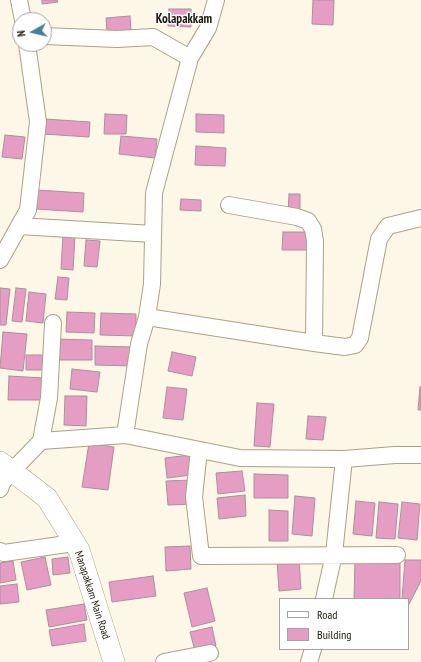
<!DOCTYPE html>
<style>
body{margin:0}
#map{position:relative;width:421px;height:662px;overflow:hidden;background:#fdf7e7;font-family:"PT Sans Narrow",sans-serif}
canvas{display:block}
.legend{position:absolute;left:279px;top:598px;width:130px;height:52px;box-sizing:border-box;background:#fff;border:1px solid #a4a39f;margin:0;padding:5px 7px;list-style:none;font-size:12px;color:#1c180e}
.legend li{display:flex;align-items:center;gap:8px;height:20px}
.legend b{width:20px;border:1px solid #a4a39f}
.north{position:absolute;left:12px;top:12px;width:40px;height:40px;box-sizing:border-box;background:#fff;border:1px solid #a4a39f;border-radius:50%;rotate:262deg;font-size:11px;font-weight:700;line-height:16px;text-align:center;color:#1c180e}
.north::after{content:'';display:block;margin:auto;width:14px;height:18px;background:#408193;clip-path:polygon(50% 0,100% 100%,50% 72%,0 100%)}
</style>
<div id="map">
<canvas width="421" height="662"></canvas>
<ul class="legend">
<li><b style="height:5px;background:#fff"></b>Road</li>
<li><b style="height:11px;background:#e69dc4"></b>Building</li>
</ul>
<div class="north">N</div>
</div>
<script>
const c = document.querySelector('canvas').getContext('2d');
c.lineJoin = 'round';
function fill(path, color) { c.fillStyle = color; c.fill(path, 'evenodd'); }
const poly = rows => new Path2D(rows.map(r => 'M' + r).join(''));
function trace(path, color, width, dash) { c.strokeStyle = color; c.lineWidth = width; c.lineCap = dash ? 'butt' : 'round'; c.setLineDash(dash || []); c.stroke(path); }
function label(font, color, halo, rows, align = 'center') {
  c.font = font + ' "PT Sans Narrow",sans-serif'; c.lineWidth = 3; c.setLineDash([]); c.textBaseline = 'middle'; c.strokeStyle = halo; c.fillStyle = color; for (const [text, x, y, turn = 0] of rows) {
    c.save(); c.translate(x, y); c.rotate((+turn || 0) * Math.PI / 180); c.textAlign = isNaN(turn) ? turn : align; if (halo) c.strokeText(text, 0, 0); c.fillText(text, 0, 0); c.restore();
  }
}
const building = poly([
 [42,0,57,0,58,2,42,4,42,0],
 [313,0,334,0,333,25,312,24,313,0],
 [169,9,191,9,191,27,168,26,169,9],
 [130,16,131,30,107,32,106,18,130,16],
 [105,114,127,115,126,134,104,134,105,114],
 [196,114,224,115,224,133,196,132,196,114],
 [45,119,90,122,89,137,43,134,45,119],
 [5,135,25,137,22,159,2,157,5,135],
 [121,136,157,139,155,158,119,154,121,136],
 [196,146,226,148,225,166,195,165,196,146],
 [37,190,84,193,83,212,36,209,37,190],
 [289,194,300,194,300,215,288,214,289,194],
 [181,199,201,200,201,211,180,210,181,199],
 [283,232,310,232,310,250,282,250,283,232],
 [63,235,75,236,73,270,61,269,63,235],
 [86,240,100,241,97,267,84,266,86,240],
 [58,277,69,278,67,300,55,299,58,277],
 [0,288,10,289,6,325,0,325,0,288],
 [16,288,26,289,22,322,12,321,16,288],
 [29,292,46,294,43,323,26,321,29,292],
 [67,312,95,313,94,333,66,332,67,312],
 [101,313,136,314,136,336,100,335,101,313],
 [3,332,27,334,23,371,0,368,3,332],
 [55,339,92,340,92,360,55,360,55,339],
 [95,346,133,347,132,366,95,365,95,346],
 [172,352,196,357,192,376,168,371,172,352],
 [26,355,48,355,48,370,26,370,26,355],
 [72,369,100,372,97,392,70,389,72,369],
 [9,376,43,378,42,400,8,400,9,376],
 [167,387,187,389,183,420,163,418,167,387],
 [420,387,421,387,421,410,418,410,420,387],
 [65,396,87,396,86,426,64,425,65,396],
 [257,403,274,404,270,447,254,446,257,403],
 [308,416,326,417,323,440,306,439,308,416],
 [89,443,114,447,108,490,82,487,89,443],
 [190,455,192,475,167,478,165,458,190,455],
 [242,471,245,491,218,494,216,473,242,471],
 [254,474,288,475,288,498,254,498,254,474],
 [191,480,193,504,168,505,166,481,191,480],
 [245,495,246,516,219,519,217,498,245,495],
 [295,496,315,498,312,536,292,534,295,496],
 [356,501,375,503,372,536,353,534,356,501],
 [379,502,398,504,395,539,376,538,379,502],
 [402,502,420,504,417,540,398,538,402,502],
 [269,510,288,511,288,541,269,541,269,510],
 [190,546,191,569,166,571,165,547,190,546],
 [45,557,51,585,27,590,21,562,45,557],
 [68,557,70,573,53,575,52,559,68,557],
 [400,558,400,599,354,599,355,560,400,558],
 [299,559,301,589,279,591,277,561,299,559],
 [405,560,421,560,421,581,408,606,408,599,402,599,405,560],
 [13,561,16,580,0,583,0,563,13,561],
 [153,576,156,596,112,602,109,582,153,576],
 [17,584,19,602,0,604,0,586,17,584],
 [207,588,215,621,192,627,184,593,207,588],
 [84,604,87,620,49,627,46,610,84,604],
 [84,624,86,641,52,646,49,630,84,624],
 [212,627,216,646,195,651,190,632,212,627]
]);
fill(building, '#e69dc4');
trace(building, '#ab8f9d', 1);
const minor = poly([
 [19,0,23,20],
 [44,36,117,39,153,37,190,58,154,193,152,284,147,317,139,344,125,435],
 [190,58,208,28,216,0],
 [229,205,297,217,308,221,313,229,315,241,314,343],
 [19,226,153,234],
 [0,260,28,210,38,122,27,44],
 [147,317,314,343,345,347,355,345,360,338,379,239,388,226,421,218],
 [41,441,49,398,53,323],
 [199,450,194,497,201,556,397,555],
 [0,489,2,483,12,471,41,441,125,435,240,458,344,459,395,455,421,455],
 [0,551,4,553,74,543],
 [324,599,334,554,344,459],
 [164,662,210,653],
 [309,662,313,649]
]);
const major = poly([
 [0,462,47,498,79,550,114,662]
]);
trace(minor, '#aaa186', 18);
trace(major, '#aaa186', 22);
trace(minor, '#fff', 16);
trace(major, '#fff', 21);
label('11px', '#1c180e', '#fff', [
 ["Manapakkam Main Road",92,595,72]
]);
label('bold 13px', '#1c180e', '#fff', [
 ["Kolapakkam",184,19]
]);
</script>
